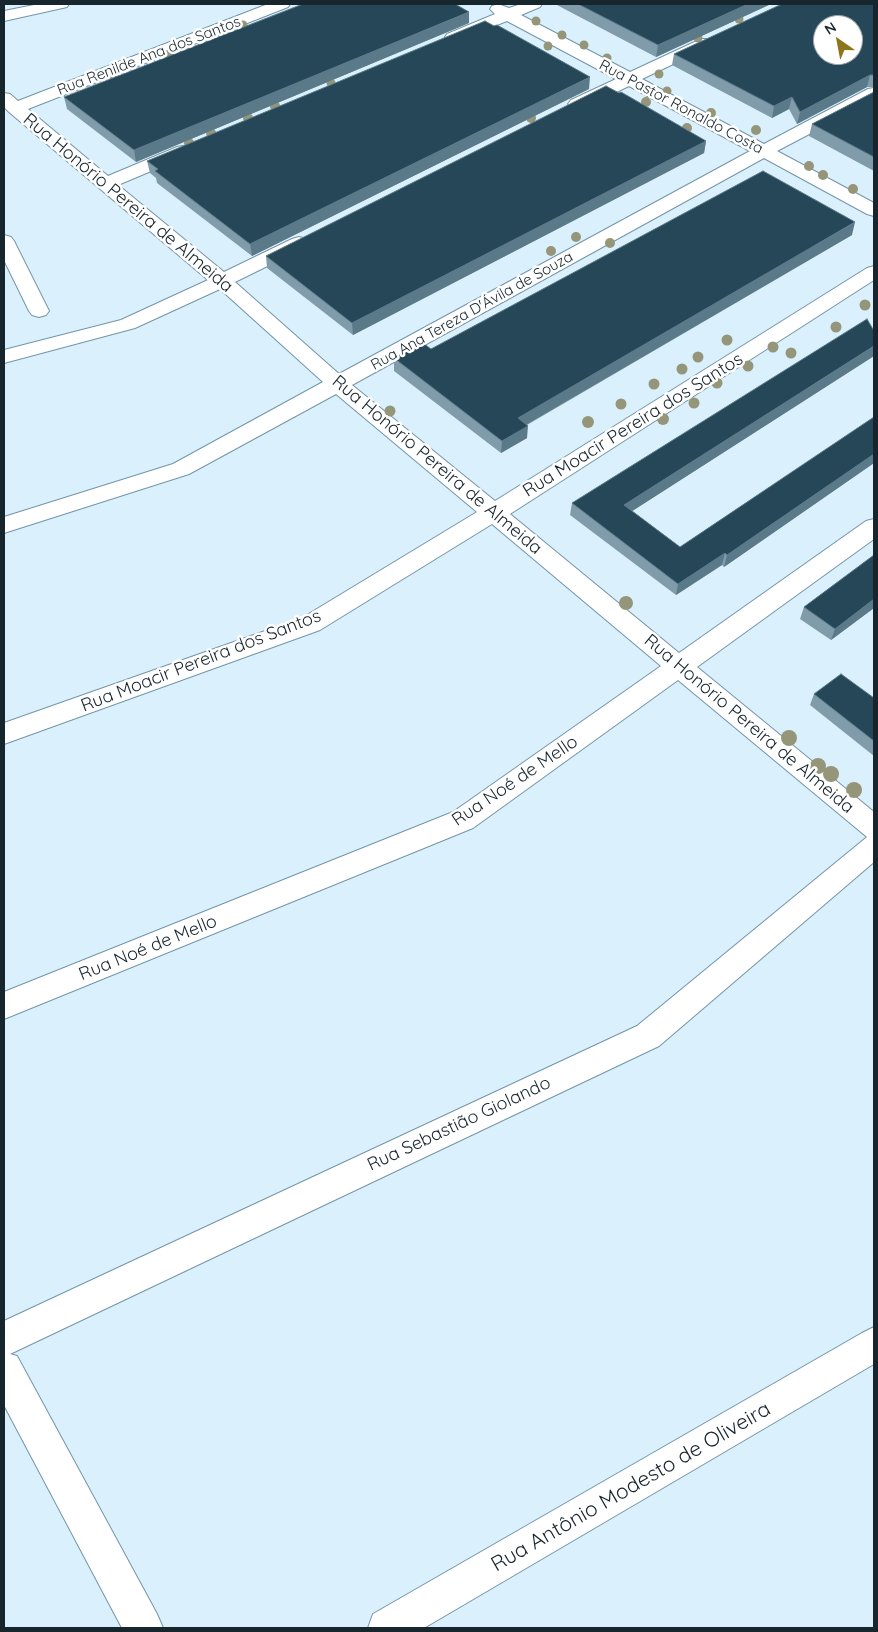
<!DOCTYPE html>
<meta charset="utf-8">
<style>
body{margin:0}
#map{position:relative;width:878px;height:1632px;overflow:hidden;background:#daf0fc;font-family:Quicksand,sans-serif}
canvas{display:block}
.frame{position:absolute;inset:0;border:5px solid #17252c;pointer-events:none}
.north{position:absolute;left:813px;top:15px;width:50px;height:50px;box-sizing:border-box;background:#fff;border:1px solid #a2a8ab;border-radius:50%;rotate:327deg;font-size:14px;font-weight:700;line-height:20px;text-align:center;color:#17252c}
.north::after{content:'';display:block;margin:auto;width:18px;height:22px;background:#8d7519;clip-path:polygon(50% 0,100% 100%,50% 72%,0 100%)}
</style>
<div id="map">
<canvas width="878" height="1632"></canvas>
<div class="frame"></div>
<div class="north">N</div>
</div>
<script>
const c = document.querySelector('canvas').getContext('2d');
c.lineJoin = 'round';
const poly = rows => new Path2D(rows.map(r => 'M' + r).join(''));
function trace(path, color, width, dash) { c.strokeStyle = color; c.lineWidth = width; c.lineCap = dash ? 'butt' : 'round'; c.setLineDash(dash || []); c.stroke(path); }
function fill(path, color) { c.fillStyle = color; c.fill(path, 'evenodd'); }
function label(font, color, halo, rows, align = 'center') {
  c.font = font + ' Quicksand,sans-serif'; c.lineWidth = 5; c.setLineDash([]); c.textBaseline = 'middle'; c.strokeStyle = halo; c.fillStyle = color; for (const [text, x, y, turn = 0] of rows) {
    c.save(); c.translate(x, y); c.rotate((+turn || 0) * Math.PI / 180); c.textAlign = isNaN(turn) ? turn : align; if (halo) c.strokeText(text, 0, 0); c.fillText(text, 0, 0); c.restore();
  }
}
const street = poly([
 [39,4,69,4,67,7,4,21,4,11,39,4],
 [268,4,290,4,288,7,28,109,108,176,177,147,183,146,189,147,192,151,189,155,118,185,224,272,292,239,299,237,306,239,309,243,306,247,235,282,339,374,750,151,629,86,583,108,577,109,571,108,568,104,571,100,616,79,507,21,459,40,447,40,445,37,447,34,495,14,490,9,492,6,498,4,509,8,521,4,542,4,540,7,521,15,630,72,701,39,713,39,715,42,713,45,642,79,764,144,868,89,874,88,874,100,777,151,874,203,874,216,867,214,764,158,352,385,495,501,867,268,874,266,874,280,510,514,679,653,866,521,874,519,874,539,697,667,874,812,874,862,659,1046,10,1354,17,1356,157,1614,163,1628,122,1628,4,1405,4,1321,637,1026,867,837,678,680,473,828,4,1019,4,992,453,812,661,666,492,524,320,630,4,744,4,723,302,618,477,512,336,394,189,474,4,533,4,517,173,464,323,382,220,289,135,328,4,363,4,350,121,320,208,280,9,112,4,107,4,93,10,94,18,101,268,4],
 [4,235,11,237,14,241,49,311,46,315,39,317,32,315,29,311,4,260,4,235],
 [874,1327,874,1364,424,1628,368,1628,373,1614,862,1333,874,1327]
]);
trace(street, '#7395a8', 2);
fill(street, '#fff');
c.fillStyle = '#959679';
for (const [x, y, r] of [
 [739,19,4.5],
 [536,21,4.5],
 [243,25,4.5],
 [562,35,4.5],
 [698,38,4.5],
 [584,45,4.5],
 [548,46,4.5],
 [169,54,4.5],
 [607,58,4.5],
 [659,74,4.5],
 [113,76,4.5],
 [331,83,4.5],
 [667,91,4.5],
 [646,102,5],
 [275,106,5],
 [711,113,5],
 [248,118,5],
 [531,118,5],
 [687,128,5],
 [756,130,5],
 [211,133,5],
 [189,143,5],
 [809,166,5],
 [823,175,5],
 [853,189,5],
 [576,237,5],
 [610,243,5],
 [551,251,5],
 [865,305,5.5],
 [836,327,5.5],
 [727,340,5.5],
 [773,347,5.5],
 [791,353,5.5],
 [698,357,5.5],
 [748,366,5.5],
 [682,369,5.5],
 [717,383,5.5],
 [654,384,5.5],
 [694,403,5.5],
 [621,404,5.5],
 [390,411,5.5],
 [663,419,6],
 [588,422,6],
 [626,603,7],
 [789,738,8],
 [818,766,8],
 [831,774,8],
 [854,790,8]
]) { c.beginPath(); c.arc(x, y, r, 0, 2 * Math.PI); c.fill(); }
fill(poly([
 [555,4,771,4,656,57],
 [874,4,874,87,867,87,797,124,789,109,772,118,672,65,674,54],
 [469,23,136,162,67,109,64,97],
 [589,89,252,256,157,183,156,178,150,173,147,161],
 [874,92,874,171,809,136,812,124],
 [706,141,704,153,353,335,267,268,266,256],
 [852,235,527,425,527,438,501,453,394,371,394,358,431,349],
 [874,356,632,511,680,547,874,417,874,463,724,567,722,565,676,595,570,515,572,503],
 [874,555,874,608,831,640,800,619,804,607],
 [814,694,874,698,874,756,810,705]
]), '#809caa');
fill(poly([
 [748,4,771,4,656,57,658,45],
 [469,12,469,23,136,162,134,150],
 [870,75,867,87,797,124,800,112],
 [590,77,589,89,252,256,250,244],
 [792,97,789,109,772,118,774,106],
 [706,141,704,153,353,335,352,323],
 [855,222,852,235,517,430,518,418],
 [874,346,874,356,623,517,624,505],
 [528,426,527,438,501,453,502,441],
 [874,454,874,463,724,567,727,555],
 [725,553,722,565,676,595,678,584],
 [874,599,874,608,831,640,835,629]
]), '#5b7a89');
const building = poly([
 [303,4,455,4,469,12,134,150,64,97,303,4],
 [578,4,748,4,658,45,578,4],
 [782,4,874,4,874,75,870,75,800,112,792,97,774,106,674,54,782,4],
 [823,25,853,25,853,55,823,55,823,25],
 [485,21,494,26,497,25,590,77,250,244,155,171,158,169,147,161,485,21],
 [606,86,619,93,621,92,706,141,352,323,266,256,606,86],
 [874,92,874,157,812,124,874,92],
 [763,171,855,222,518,418,528,426,502,441,394,358,423,343,431,349,763,171],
 [867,319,874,331,874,346,624,505,680,547,874,417,874,454,727,555,725,553,678,584,572,503,867,319],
 [874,555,874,599,835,629,804,607,874,555],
 [841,674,874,698,874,741,814,694,841,674]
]);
fill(building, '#254758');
trace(building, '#5b7a89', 1);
label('15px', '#17252c', '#fff', [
 ["Rua Renilde Ana dos Santos",149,56,-21],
 ["Rua Pastor Ronaldo Costa",681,107,28],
 ["Rua Ana Tereza D'Ávila de Souza",472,311,-29]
]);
label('18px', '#17252c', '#fff', [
 ["Rua Honório Pereira de Almeida",128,203,40],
 ["Rua Moacir Pereira dos Santos",633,425,-32],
 ["Rua Honório Pereira de Almeida",437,465,40],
 ["Rua Moacir Pereira dos Santos",201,661,-21],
 ["Rua Honório Pereira de Almeida",749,724,40],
 ["Rua Noé de Mello",515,781,-34],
 ["Rua Noé de Mello",148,948,-22],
 ["Rua Sebastião Giolando",459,1124,-25]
]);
label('21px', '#17252c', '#fff', [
 ["Rua Antônio Modesto de Oliveira",631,1487,-30]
]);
</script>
